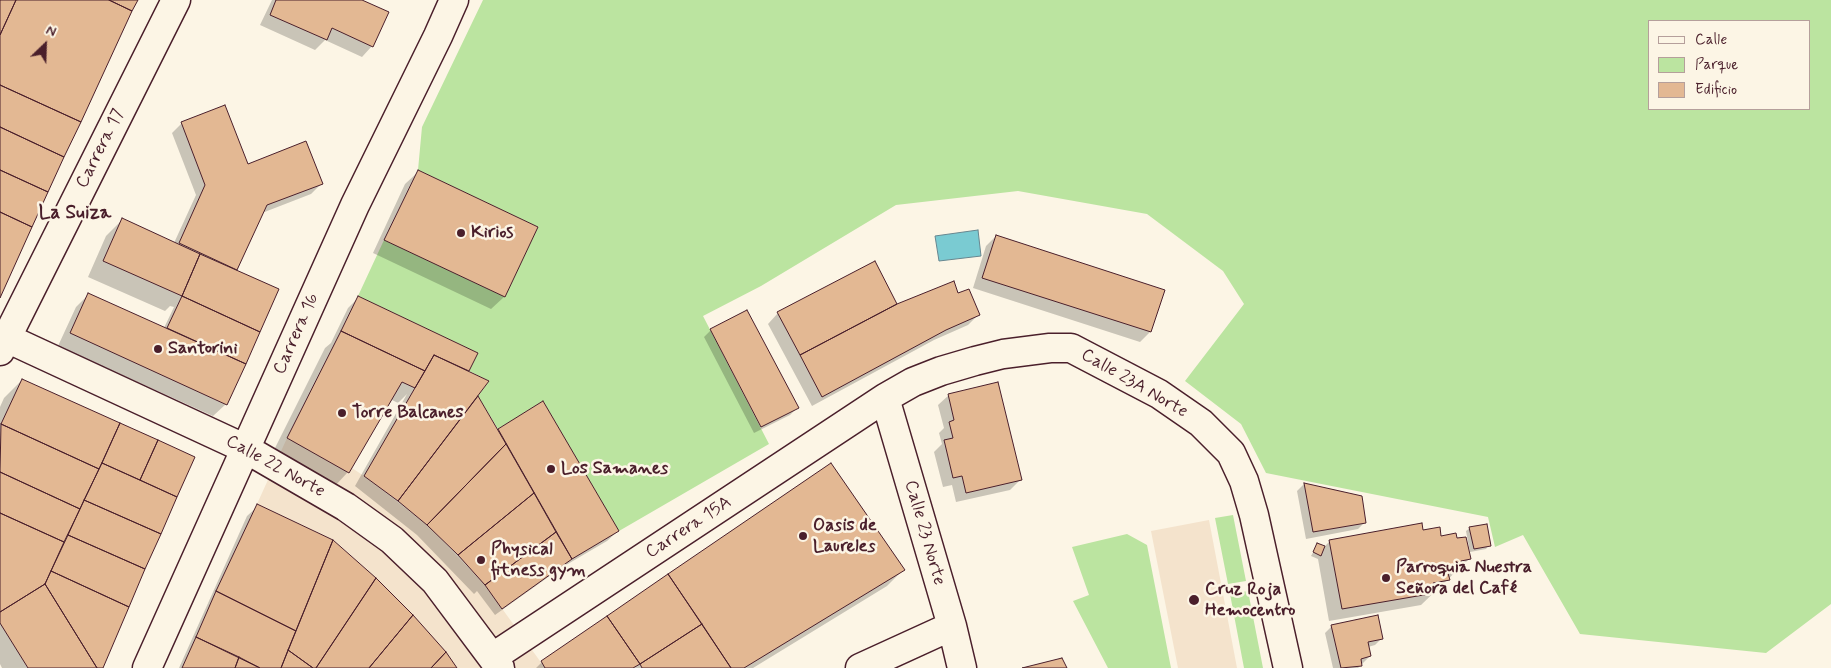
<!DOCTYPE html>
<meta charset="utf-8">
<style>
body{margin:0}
#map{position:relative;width:1831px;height:668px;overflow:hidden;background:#fcf5e5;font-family:Mynerve,sans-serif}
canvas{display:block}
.legend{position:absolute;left:1648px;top:20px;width:162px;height:90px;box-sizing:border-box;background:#fcf5e5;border:1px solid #b59f9b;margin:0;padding:6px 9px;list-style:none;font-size:15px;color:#4a1f2b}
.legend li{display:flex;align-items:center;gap:10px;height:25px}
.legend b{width:25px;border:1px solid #b59f9b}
.north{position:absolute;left:20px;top:20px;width:50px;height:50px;-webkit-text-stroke:4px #fcf5e5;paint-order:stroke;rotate:24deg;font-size:14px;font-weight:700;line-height:20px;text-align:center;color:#4a1f2b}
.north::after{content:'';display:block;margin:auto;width:18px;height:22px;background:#4a1f2b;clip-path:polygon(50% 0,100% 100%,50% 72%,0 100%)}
</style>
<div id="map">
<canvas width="1831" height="668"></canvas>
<ul class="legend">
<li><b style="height:6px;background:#fcf5e5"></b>Calle</li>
<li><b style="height:14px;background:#bbe4a0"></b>Parque</li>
<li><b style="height:14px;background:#e3b893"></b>Edificio</li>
</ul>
<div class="north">N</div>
</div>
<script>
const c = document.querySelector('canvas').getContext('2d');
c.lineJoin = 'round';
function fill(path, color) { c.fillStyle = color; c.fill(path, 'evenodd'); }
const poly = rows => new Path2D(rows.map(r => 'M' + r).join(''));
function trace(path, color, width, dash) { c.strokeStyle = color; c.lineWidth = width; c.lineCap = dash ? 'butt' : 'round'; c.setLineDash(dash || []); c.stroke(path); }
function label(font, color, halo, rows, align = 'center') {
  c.font = font + ' Mynerve,sans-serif'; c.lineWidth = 5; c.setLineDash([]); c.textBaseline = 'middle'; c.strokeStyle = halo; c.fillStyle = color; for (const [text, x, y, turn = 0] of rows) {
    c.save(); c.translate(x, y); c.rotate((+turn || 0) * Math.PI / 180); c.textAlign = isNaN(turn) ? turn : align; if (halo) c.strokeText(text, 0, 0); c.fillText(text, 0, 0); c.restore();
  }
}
fill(poly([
 [287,438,349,473,352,468,364,476,427,525,485,585,545,668,457,668,413,615,376,578,334,540,257,504],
 [1209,520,1237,668,1178,668,1151,531]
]), '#f4e3cc');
fill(poly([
 [483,0,1831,0,1831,604,1766,653,1580,634,1523,535,1495,547,1488,517,1266,473,1241,424,1185,381,1244,304,1223,271,1147,214,1018,191,896,205,761,286,703,316,769,444,619,531,543,401,498,429,478,396,489,381,469,371,478,353,358,296,384,240,505,297,538,227,418,170,422,127],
 [1650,21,1810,21,1810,109,1650,109],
 [1233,515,1246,581,1228,584,1215,518],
 [1127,534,1147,545,1171,668,1108,668,1073,601,1089,595,1072,547],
 [1248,591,1263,668,1244,668,1230,594]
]), '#bbe4a0');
const water = poly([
 [978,230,981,256,939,261,935,236,978,230]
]);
fill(water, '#7acbd2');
trace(water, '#67868f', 1);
fill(poly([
 [272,0,359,0,372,46,362,57,325,40,315,50,260,25],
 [182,123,247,165,321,184,311,194,262,213,236,271,278,290,226,404,213,416,58,346,76,307,89,294,164,328,174,307,170,306,165,311,88,277,106,236,122,220,174,243,196,195,172,133],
 [418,172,537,228,504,297,491,309,373,253,405,184],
 [996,236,1163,290,1150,332,1140,342,973,288,986,246],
 [957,294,978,315,968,325,934,340,812,406,768,324,778,313,897,306],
 [358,298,476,354,467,372,477,396,498,431,543,403,618,531,607,541,561,568,495,615,477,591,474,594,417,535,355,486,407,394,398,403,390,399,348,472,333,488,272,454,325,348,331,343,348,308],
 [746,311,797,408,790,415,754,433,704,337,711,330],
 [22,380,194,458,101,668,2,668,0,664,0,407,4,398],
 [949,395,1020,480,1010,490,956,502,952,485,943,487,934,452,942,444,939,433,944,428,938,405],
 [1304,484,1360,497,1365,522,1358,529,1306,539,1297,491],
 [258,506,456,668,179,668,247,516],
 [1470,528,1489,545,1486,549,1470,552,1466,531],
 [1422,531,1456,540,1469,559,1421,605,1329,621,1318,559,1311,556,1318,544,1324,547,1330,541],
 [903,570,887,586,753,668,536,668,542,662],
 [1332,626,1382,638,1375,645,1368,647,1370,656,1358,668,1333,668,1325,633]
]), '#0003');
const building = poly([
 [0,0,16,0,0,35,0,0],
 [16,0,109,0,132,11,81,122,0,85,0,35,16,0],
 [109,0,138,0,132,11,109,0],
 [276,0,362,0,389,12,373,47,332,28,327,40,270,15,276,0],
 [0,85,81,122,64,157,0,127,0,85],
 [225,105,248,164,306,141,323,184,267,205,237,270,179,243,205,185,181,122,225,105],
 [0,127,64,157,48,192,0,170,0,127],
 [0,170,48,192,32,227,0,212,0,170],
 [418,170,538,227,505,297,384,240,418,170],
 [0,212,32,227,0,298,0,212],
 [122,218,200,254,182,296,103,261,122,218],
 [996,235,1165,290,1151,332,982,278,996,235],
 [200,254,279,289,260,332,182,296,200,254],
 [875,261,897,304,800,355,777,312,875,261],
 [954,281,958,293,969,289,980,315,946,330,822,397,800,355,897,304,954,281],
 [88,293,246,364,227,405,70,333,88,293],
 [182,296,260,332,246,364,167,328,182,296],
 [358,296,478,353,469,371,434,355,425,371,341,331,358,296],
 [747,310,799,408,761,427,710,329,747,310],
 [341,331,425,371,415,388,402,382,349,473,287,438,341,331],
 [434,355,489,381,398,501,364,476,434,355],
 [22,379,120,423,99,469,1,424,22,379],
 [998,382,1022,480,966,493,962,476,953,478,944,440,953,438,949,422,954,420,948,394,998,382],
 [478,396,506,444,427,525,398,501,478,396],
 [543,401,619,531,572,559,498,429,543,401],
 [120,423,158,440,140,480,102,463,120,423],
 [1,424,99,469,80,509,0,472,1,424],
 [158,440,195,457,177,497,140,480,158,440],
 [506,444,534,493,458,555,427,525,506,444],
 [102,463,177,497,161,534,84,500,102,463],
 [831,463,905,570,744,668,731,668,668,574,831,463],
 [0,472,80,509,64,542,0,513,0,472],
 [1304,483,1362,496,1366,523,1313,532,1304,483],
 [534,493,556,532,485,585,458,555,534,493],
 [84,500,161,534,145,569,68,535,84,500],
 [257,504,333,540,296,631,216,591,257,504],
 [0,513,64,542,45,584,0,612,0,513],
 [1422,523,1423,530,1440,527,1441,536,1456,533,1457,538,1466,537,1471,559,1461,561,1462,567,1447,570,1450,580,1433,583,1435,593,1342,609,1329,540,1422,523],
 [1487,524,1491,546,1474,549,1469,527,1487,524],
 [556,532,572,559,502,609,485,585,556,532],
 [68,535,145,569,129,607,51,571,68,535],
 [333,540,376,578,316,668,313,668,288,650,333,540],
 [1317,543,1325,546,1321,556,1313,552,1317,543],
 [51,571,129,607,103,668,97,668,45,584,51,571],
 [668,574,702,624,640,664,607,616,668,574],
 [376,578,413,615,369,668,316,668,376,578],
 [45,584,97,668,28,668,0,623,0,612,45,584],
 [216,591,296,631,281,668,260,668,196,637,216,591],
 [413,615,446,652,431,668,369,668,413,615],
 [1378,615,1383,639,1368,642,1371,656,1361,659,1362,666,1341,668,1331,625,1378,615],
 [607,616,640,664,633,668,545,668,541,661,607,616],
 [702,624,731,668,642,668,640,664,702,624],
 [196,637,239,657,235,668,182,668,196,637],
 [288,650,313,668,281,668,288,650],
 [446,652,457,668,431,668,446,652],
 [239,657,260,668,235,668,239,657],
 [1062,658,1067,668,1022,668,1062,658]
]);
fill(building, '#e3b893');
trace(building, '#4a1f2b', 1);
const minor = poly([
 [0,335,246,449,346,507,392,540,435,581,500,668],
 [0,351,176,0],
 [885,398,952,626,962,668],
 [493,657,885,398,913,382,941,371,975,361,1003,354,1050,348,1071,348,1159,394,1201,423,1231,453,1244,481,1254,515,1288,668],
 [147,668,355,205,438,36,454,0],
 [860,668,952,626]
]);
trace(minor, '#4a1f2b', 31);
trace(minor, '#fcf5e5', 28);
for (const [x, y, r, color] of [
 [461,233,5,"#4a1f2b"],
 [158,349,5,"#4a1f2b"],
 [342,413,5,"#4a1f2b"],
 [551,469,5,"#4a1f2b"],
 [803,536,5,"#4a1f2b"],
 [481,560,5,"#4a1f2b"],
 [1386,578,5,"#4a1f2b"],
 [1194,600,6,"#4a1f2b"]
]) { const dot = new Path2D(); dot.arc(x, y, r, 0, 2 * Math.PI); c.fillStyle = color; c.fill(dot); trace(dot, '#fcf5e5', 2); }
label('18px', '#4a1f2b', '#fcf5e5', [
 ["Carrera 17",101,149,-63],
 ["Carrera 16",297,334,-66],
 ["Calle 23A Norte",1134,384,30],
 ["Calle 22 Norte",275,467,29],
 ["Carrera 15A",689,528,-33],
 ["Calle 23 Norte",924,533,74]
]);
label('bold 18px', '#4a1f2b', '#fcf5e5', [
 ["Kirios",471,233],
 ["Santorini",168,349],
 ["Torre Balcanes",352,413],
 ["Los Samanes",561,469],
 ["Oasis de",813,526],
 ["Laureles",813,547],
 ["Physical",491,550],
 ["fitness gym",491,571],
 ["Parroquia Nuestra",1396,568],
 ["Señora del Café",1396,589],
 ["Cruz Roja",1205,590],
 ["Hemocentro",1205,611]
], 'left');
label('bold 19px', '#4a1f2b', '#fcf5e5', [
 ["La Suiza",75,214]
]);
</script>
